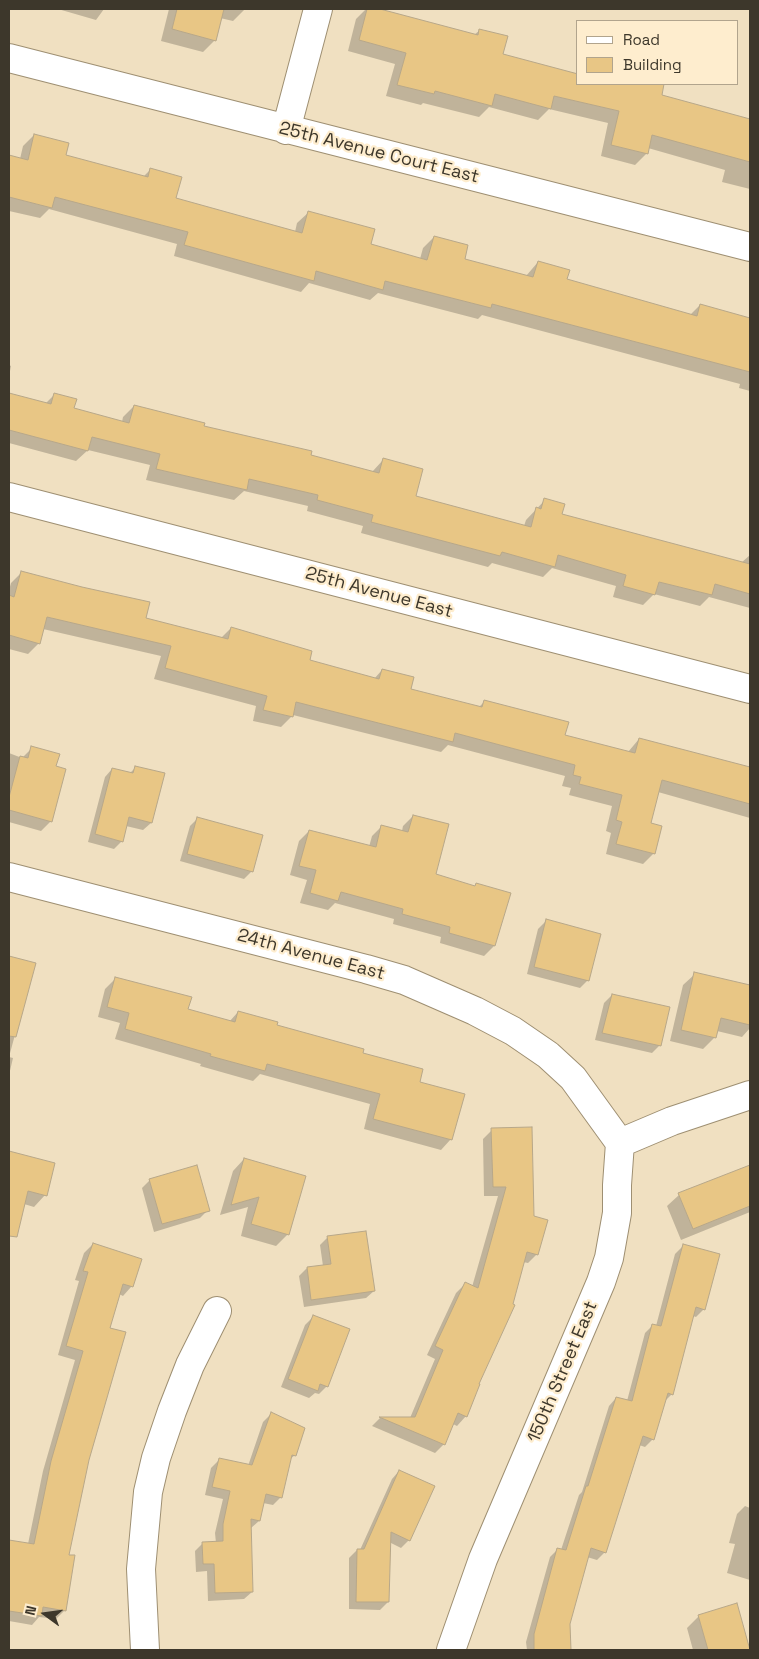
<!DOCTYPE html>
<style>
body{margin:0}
#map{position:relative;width:759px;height:1659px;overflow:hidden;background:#f0e0c1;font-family:"Space Grotesk",sans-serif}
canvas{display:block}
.frame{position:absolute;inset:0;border:10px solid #3d372b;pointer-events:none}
.legend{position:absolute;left:576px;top:20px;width:162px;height:65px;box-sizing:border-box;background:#feedce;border:1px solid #b1a48d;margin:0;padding:6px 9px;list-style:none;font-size:15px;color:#3d372b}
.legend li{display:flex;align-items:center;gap:10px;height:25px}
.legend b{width:25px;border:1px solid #b1a48d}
.north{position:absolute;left:20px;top:1589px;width:50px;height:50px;-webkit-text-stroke:4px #feedce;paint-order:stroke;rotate:284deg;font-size:14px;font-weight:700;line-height:20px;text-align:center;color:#3d372b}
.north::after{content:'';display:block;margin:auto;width:18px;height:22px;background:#3d372b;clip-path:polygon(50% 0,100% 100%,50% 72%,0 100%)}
</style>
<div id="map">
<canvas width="759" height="1659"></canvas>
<div class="frame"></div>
<ul class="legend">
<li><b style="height:6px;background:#fff"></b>Road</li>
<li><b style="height:14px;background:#e8c685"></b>Building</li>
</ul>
<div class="north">N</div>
</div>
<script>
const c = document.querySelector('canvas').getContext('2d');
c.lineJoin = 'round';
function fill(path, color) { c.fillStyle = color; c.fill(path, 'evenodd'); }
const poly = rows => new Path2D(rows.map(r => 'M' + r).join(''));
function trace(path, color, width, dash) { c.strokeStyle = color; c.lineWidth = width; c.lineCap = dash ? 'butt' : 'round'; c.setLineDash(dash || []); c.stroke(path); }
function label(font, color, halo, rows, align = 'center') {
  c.font = font + ' "Space Grotesk",sans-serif'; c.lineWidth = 4.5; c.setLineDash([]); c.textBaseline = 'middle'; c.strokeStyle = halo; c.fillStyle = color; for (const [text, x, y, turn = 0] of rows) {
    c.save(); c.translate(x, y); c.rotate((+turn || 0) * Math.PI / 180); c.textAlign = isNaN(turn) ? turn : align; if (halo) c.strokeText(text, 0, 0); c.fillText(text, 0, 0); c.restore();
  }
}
fill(poly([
 [58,9,104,9,96,20],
 [169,9,245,9,233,21,220,18,215,40,203,52,161,41],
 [366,9,375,9,474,35,480,30,501,55,578,74,578,84,663,84,660,96,750,121,750,189,722,182,725,170,648,148,647,153,635,165,601,156,608,123,549,109,538,120,489,107,479,117,423,103,421,105,386,96,395,64,348,51,356,19],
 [34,135,65,156,143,177,150,170,175,199,295,232,297,223,309,212,370,245,420,259,423,248,434,237,463,260,526,276,538,262,565,280,690,315,700,305,724,334,750,340,750,391,739,388,740,384,482,315,478,319,378,293,370,300,309,283,301,292,174,256,177,244,49,209,40,218,9,211,9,156,20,159,23,146],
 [9,365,11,366,9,376],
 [9,394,45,404,54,395,73,409,122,422,123,417,134,406,203,427,372,472,383,460,415,497,524,526,526,520,545,500,560,515,741,563,750,555,750,608,709,597,700,606,654,594,643,605,613,597,616,586,552,568,543,577,492,563,488,567,361,533,363,526,307,511,308,506,244,491,234,500,146,480,150,465,88,450,76,461,9,443],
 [22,572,145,619,220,639,231,628,308,661,374,679,382,670,410,690,478,708,485,701,564,736,628,752,639,739,750,769,750,818,658,792,650,824,654,853,643,864,606,854,611,833,606,831,612,806,569,795,571,788,562,786,565,776,448,745,441,752,293,715,281,727,253,721,256,706,154,679,161,656,43,629,39,643,28,654,9,649,9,590,11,583],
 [32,748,55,767,51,821,41,831,9,822,9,753,22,758],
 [136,767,151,823,143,830,126,826,122,841,114,849,88,842,105,777,112,769,129,774],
 [413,816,434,875,474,887,477,884,509,894,494,946,484,956,440,943,441,937,393,924,394,919,335,903,328,910,300,903,307,880,290,875,299,841,309,831,369,847,372,836,382,826,402,831,403,826],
 [198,818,252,871,244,879,180,861,190,826],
 [546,921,588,980,580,988,527,974,538,929],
 [9,957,34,964,9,1057,13,1058,9,1075],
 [695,974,750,986,750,1028,742,1037,717,1031,715,1037,703,1049,670,1041,683,985],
 [116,978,187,1010,229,1022,238,1012,418,1083,451,1139,441,1150,364,1129,370,1104,260,1074,253,1081,200,1066,201,1064,115,1039,120,1023,98,1017,105,989],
 [612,995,660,1045,652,1053,595,1040,604,1003],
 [492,1130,533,1217,537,1254,528,1263,523,1262,477,1384,479,1385,466,1416,457,1426,453,1424,444,1444,435,1453,372,1426,380,1418,410,1418,435,1359,427,1355,456,1293,465,1284,472,1287,498,1196,484,1196,483,1139],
 [9,1152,54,1164,45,1195,34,1207,24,1204,11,1221,9,1220],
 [244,1159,288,1234,276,1246,241,1236,248,1207,220,1215,233,1171],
 [750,1166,750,1212,681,1240,667,1206,679,1195],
 [150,1180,208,1210,200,1218,154,1232,142,1188],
 [328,1237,374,1291,366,1298,304,1307,299,1276,307,1268,323,1266,320,1245],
 [93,1244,140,1260,131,1287,123,1296,119,1294,109,1329,88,1460,67,1556,65,1610,56,1619,39,1617,32,1625,9,1621,9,1542,28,1544,43,1471,75,1360,58,1355,79,1281,75,1280,84,1253],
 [683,1246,704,1309,696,1317,693,1316,672,1394,664,1402,653,1439,645,1447,639,1445,605,1552,597,1560,587,1557,569,1624,570,1650,527,1650,526,1642,550,1557,558,1549,561,1550,579,1495,582,1492,609,1406,616,1398,627,1401,645,1333,653,1325,656,1326,675,1254],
 [313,1317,327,1386,319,1394,315,1393,309,1398,281,1387,305,1325],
 [271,1414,295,1455,289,1460,281,1497,273,1505,263,1503,259,1521,251,1528,252,1592,244,1599,208,1601,207,1571,196,1572,195,1551,203,1543,216,1543,215,1533,223,1499,205,1495,211,1468,219,1460,248,1466,263,1422],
 [399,1471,409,1540,401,1548,389,1542,388,1602,380,1610,349,1609,349,1558,357,1550,360,1550,392,1479],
 [745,1506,750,1508,750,1580,727,1573,735,1544,729,1543,737,1514],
 [736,1605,750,1650,693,1650,687,1628,699,1616]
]), '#0003');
const building = poly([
 [177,9,224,9,216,41,172,29,177,9],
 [367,9,380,9,478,35,479,29,508,36,503,54,578,74,578,84,664,84,662,95,750,119,750,162,652,135,648,154,611,145,619,111,554,96,551,109,495,94,492,106,435,91,434,94,397,85,406,53,359,40,367,9],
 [34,134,69,143,66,155,148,177,150,168,182,177,176,198,302,233,308,211,375,229,371,244,427,260,434,236,468,245,465,259,533,277,538,261,570,270,567,279,697,316,700,304,750,318,750,372,492,304,491,308,385,281,383,290,316,271,314,281,184,245,188,232,55,197,52,208,9,197,9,155,28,160,34,134],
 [9,393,51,404,54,393,77,399,74,408,129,423,134,405,205,423,204,426,312,451,311,455,379,473,383,458,423,469,416,496,531,527,536,507,541,509,544,498,565,504,562,514,750,564,750,594,715,584,712,595,659,582,655,595,623,586,626,575,558,555,555,567,502,552,500,556,371,522,373,515,317,500,318,495,249,479,247,490,156,469,160,454,92,437,88,451,9,430,9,393],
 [21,571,82,587,150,602,146,618,228,639,231,627,312,651,310,660,379,679,382,669,414,677,411,689,482,707,484,700,569,722,565,735,635,753,639,738,750,767,750,804,662,780,651,823,662,826,655,854,616,844,622,822,616,820,622,795,579,784,581,777,573,775,575,765,455,733,453,742,296,702,293,717,263,710,267,696,165,668,171,646,47,617,40,644,9,635,9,595,14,597,21,571],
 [31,746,60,754,56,766,66,769,52,822,9,810,9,797,20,756,28,758,31,746],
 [135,766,165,773,152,823,129,817,123,842,95,834,112,768,133,773,135,766],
 [413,815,449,824,436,874,475,886,476,883,511,893,495,946,449,933,450,927,402,914,403,909,341,892,338,901,310,893,316,870,299,866,309,830,376,847,381,825,408,832,413,815],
 [197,817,263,835,253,872,187,854,197,817],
 [546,919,601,934,589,981,534,967,546,919],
 [9,956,36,963,16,1037,9,1036,9,956],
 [694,972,750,985,750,1025,721,1018,716,1038,681,1030,694,972],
 [115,977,192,997,188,1009,235,1022,238,1011,278,1022,277,1025,364,1049,363,1053,423,1069,420,1082,465,1094,452,1140,373,1119,380,1094,267,1064,265,1071,210,1056,211,1054,125,1029,129,1013,107,1007,115,977],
 [612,994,670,1007,661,1046,602,1033,612,994],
 [532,1127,534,1216,548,1220,538,1255,527,1252,513,1304,515,1305,479,1384,480,1384,467,1417,458,1413,445,1445,379,1417,415,1417,443,1350,435,1346,465,1282,478,1288,506,1187,493,1187,491,1128,532,1127],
 [9,1151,55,1163,47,1196,28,1191,17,1237,9,1236,9,1151],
 [244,1158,306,1176,289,1235,251,1224,259,1197,231,1205,244,1158],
 [197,1165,210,1211,162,1224,149,1179,197,1165],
 [750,1165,750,1206,693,1229,678,1193,750,1165],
 [366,1231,375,1291,311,1300,307,1267,331,1264,327,1236,366,1231],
 [93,1243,142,1259,133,1287,123,1284,110,1328,126,1332,89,1460,69,1555,75,1555,66,1611,43,1607,42,1616,9,1611,9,1540,34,1544,51,1461,83,1351,66,1346,88,1272,83,1271,93,1243],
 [683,1244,720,1254,705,1310,696,1307,673,1395,668,1393,654,1440,643,1436,606,1553,591,1548,570,1624,571,1650,534,1650,534,1634,557,1548,566,1550,586,1486,588,1486,616,1397,632,1401,652,1324,661,1326,683,1244],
 [313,1315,350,1329,328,1387,320,1384,318,1391,288,1379,313,1315],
 [271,1412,305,1428,296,1456,292,1455,282,1498,266,1494,260,1521,251,1519,253,1592,215,1593,214,1564,203,1564,202,1542,223,1541,223,1524,230,1491,212,1487,219,1458,252,1465,271,1412],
 [399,1470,435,1486,410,1541,391,1532,389,1602,356,1602,357,1549,364,1549,399,1470],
 [737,1603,750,1650,708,1650,698,1615,737,1603]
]);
fill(building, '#e8c685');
trace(building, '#b7a789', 1);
const minor = poly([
 [9,58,750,247],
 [286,130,318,9],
 [9,497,750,689],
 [9,877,366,969,404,980,475,1011,513,1031,548,1055,573,1078,620,1143,617,1185,617,1213,609,1258,601,1282,483,1559,451,1650],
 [620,1143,672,1121,750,1095],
 [145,1650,141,1569,148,1492,156,1458,172,1411,190,1365,217,1311]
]);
trace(minor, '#9e8f72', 30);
trace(minor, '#fff', 28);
label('18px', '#3d372b', '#feedce', [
 ["25th Avenue Court East",379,153,14],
 ["25th Avenue East",379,593,15],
 ["24th Avenue East",311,955,15],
 ["150th Street East",563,1372,-67]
]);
</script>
